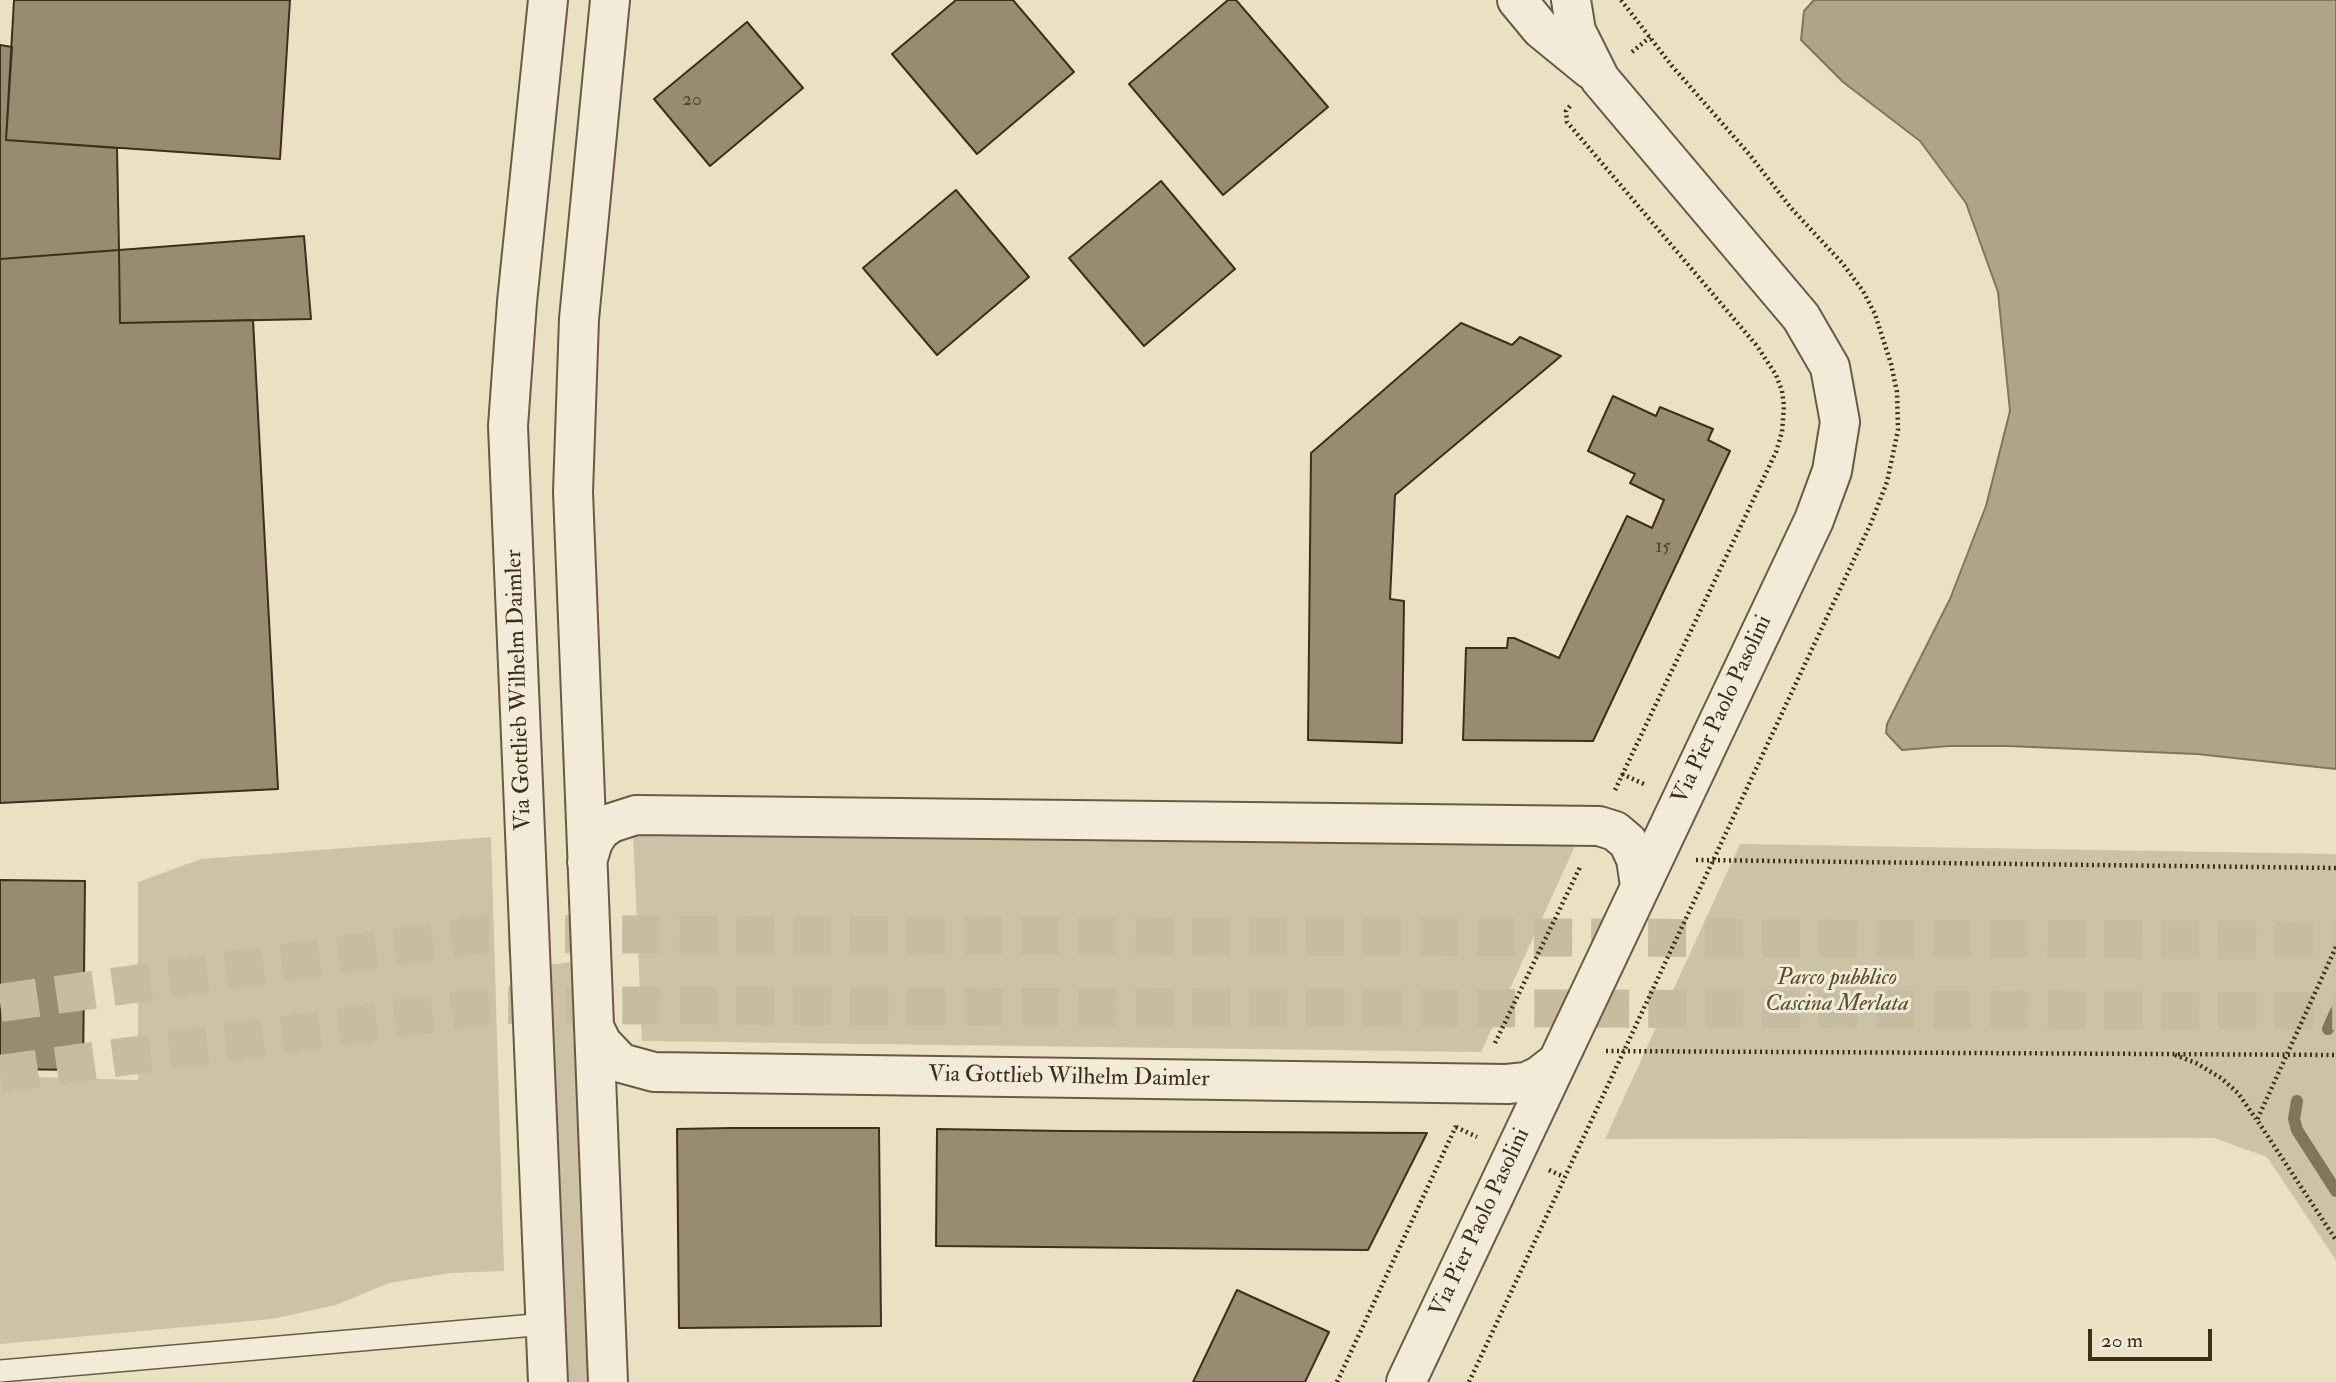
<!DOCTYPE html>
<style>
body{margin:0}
#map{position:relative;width:2336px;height:1382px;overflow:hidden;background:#eae0c2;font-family:"IM FELL Double Pica",serif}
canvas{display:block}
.scale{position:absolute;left:2088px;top:1329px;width:124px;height:32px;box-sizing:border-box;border:4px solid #3f2e1a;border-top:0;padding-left:9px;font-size:21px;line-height:24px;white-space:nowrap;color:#3f2e1a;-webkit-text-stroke:5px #f1ebd7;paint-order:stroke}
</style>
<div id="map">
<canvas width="2336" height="1382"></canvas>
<div class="scale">20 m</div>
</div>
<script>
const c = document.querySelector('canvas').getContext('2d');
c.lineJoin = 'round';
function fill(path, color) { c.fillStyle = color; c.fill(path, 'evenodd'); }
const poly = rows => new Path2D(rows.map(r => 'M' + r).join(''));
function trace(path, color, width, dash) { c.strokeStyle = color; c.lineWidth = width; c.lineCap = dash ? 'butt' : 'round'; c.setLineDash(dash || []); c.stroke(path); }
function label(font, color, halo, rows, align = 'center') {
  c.font = font + ' "IM FELL Double Pica",serif'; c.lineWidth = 6; c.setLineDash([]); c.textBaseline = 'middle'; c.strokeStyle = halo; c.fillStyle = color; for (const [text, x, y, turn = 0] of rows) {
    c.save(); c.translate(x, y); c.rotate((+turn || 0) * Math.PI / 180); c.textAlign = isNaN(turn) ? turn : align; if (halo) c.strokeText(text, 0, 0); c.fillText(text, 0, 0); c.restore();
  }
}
fill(poly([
 [633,833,1575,846,1481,1052,642,1041],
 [491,837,504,1271,450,1273,389,1283,336,1305,272,1319,0,1344,0,1076,138,1080,138,882,201,859],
 [1740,844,2336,854,2336,1260,2267,1157,2214,1138,1605,1139],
 [572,962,590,1382,569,1382,548,965]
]), '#cdc2a5');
const water = poly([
 [1814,0,2336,0,2336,769,2197,754,2008,746,1949,746,1902,750,1886,733,1887,724,1950,599,1986,506,2010,411,1998,292,1966,203,1920,141,1843,82,1801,40,1804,11,1814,0]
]);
fill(water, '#b0a389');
trace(water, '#83745d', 2);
trace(poly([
 [2328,1029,2336,1011],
 [2297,1101,2294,1119,2297,1130,2336,1191]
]), '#83745d', 12);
const building = poly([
 [14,0,290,0,280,159,6,140,14,0],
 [956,0,1013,0,1074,72,977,154,892,54,956,0],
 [1228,0,1236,0,1328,107,1223,195,1129,84,1228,0],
 [747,22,803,88,710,166,654,99,747,22],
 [0,45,12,47,6,140,117,148,119,250,0,259,0,45],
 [1161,181,1235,269,1144,346,1069,258,1161,181],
 [956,190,1029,277,937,355,863,268,956,190],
 [304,236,311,319,120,323,119,250,304,236],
 [119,250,120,323,253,320,278,789,0,803,0,259,119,250],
 [1461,323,1512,345,1520,337,1561,356,1395,495,1390,599,1404,601,1402,743,1308,740,1311,453,1461,323],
 [1613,396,1656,416,1660,407,1713,429,1708,440,1730,451,1593,741,1463,740,1466,648,1507,648,1508,638,1514,638,1559,658,1627,516,1652,528,1664,500,1630,483,1635,474,1588,451,1613,396],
 [0,880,85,881,83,1070,0,1069,0,880],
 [731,1128,879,1128,881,1326,679,1328,677,1129,731,1128],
 [937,1129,1064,1131,1427,1133,1368,1250,936,1246,937,1129],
 [1237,1290,1329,1332,1305,1382,1193,1382,1237,1290]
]);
fill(building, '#988b71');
trace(building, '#3f2e1a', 2);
trace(poly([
 [0,1003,485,934,2336,940],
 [0,1074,496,1005,2336,1011]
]), '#c8bca0', 38, [38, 19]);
const service = poly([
 [0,1371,546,1324]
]);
const minor = poly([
 [1517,0,1541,29,1590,69],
 [587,862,593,842,600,831,611,823,636,815,1599,826,1615,831,1628,842,1636,859,1640,886],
 [594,1027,602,1043,621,1063,654,1072,1507,1084,1526,1082,1539,1076,1557,1062],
 [548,1382,508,426,517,302,548,0],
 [608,1382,573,492,579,319,610,0],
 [1406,1382,1814,520,1832,471,1840,422,1830,367,1801,317,1600,79,1576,31,1571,0]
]);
trace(service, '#6a5a44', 24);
trace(minor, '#6a5a44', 42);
trace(poly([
 [1632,52,1650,37],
 [1570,106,1566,111,1567,122,1757,346,1776,375,1782,391,1784,406,1782,432,1776,452,1615,790],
 [1622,774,1646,785],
 [1696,860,2336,868],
 [2336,947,2257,1120,2336,1240],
 [1495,1043,1581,865],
 [1606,1051,2336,1055],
 [2175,1055,2196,1063,2221,1078,2238,1093,2256,1119],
 [1456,1127,1477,1137],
 [1549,1170,1564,1177],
 [1337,1382,1457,1124],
 [1469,1382,1871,523,1887,482,1898,430,1897,392,1891,364,1875,314,1863,291,1843,264,1791,208,1749,154,1672,66,1621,0]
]), '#3f2e1a', 4.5, [2, 3.5]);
trace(service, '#f1ebd7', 21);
trace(minor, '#f1ebd7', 38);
label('19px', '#554530', null, [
 ["20",692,101],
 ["15",1663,548]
]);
label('23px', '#3f2e1a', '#f1ebd7', [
 ["Via Gottlieb Wilhelm Daimler",520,690,-92],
 ["Via Pier Paolo Pasolini",1723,710,-65],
 ["Via Gottlieb Wilhelm Daimler",1069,1078,1],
 ["Via Pier Paolo Pasolini",1481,1223,-65]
]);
label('italic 23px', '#5b4c36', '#f1ebd7', [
 ["Parco pubblico",1837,979],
 ["Cascina Merlata",1837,1005]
]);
</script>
